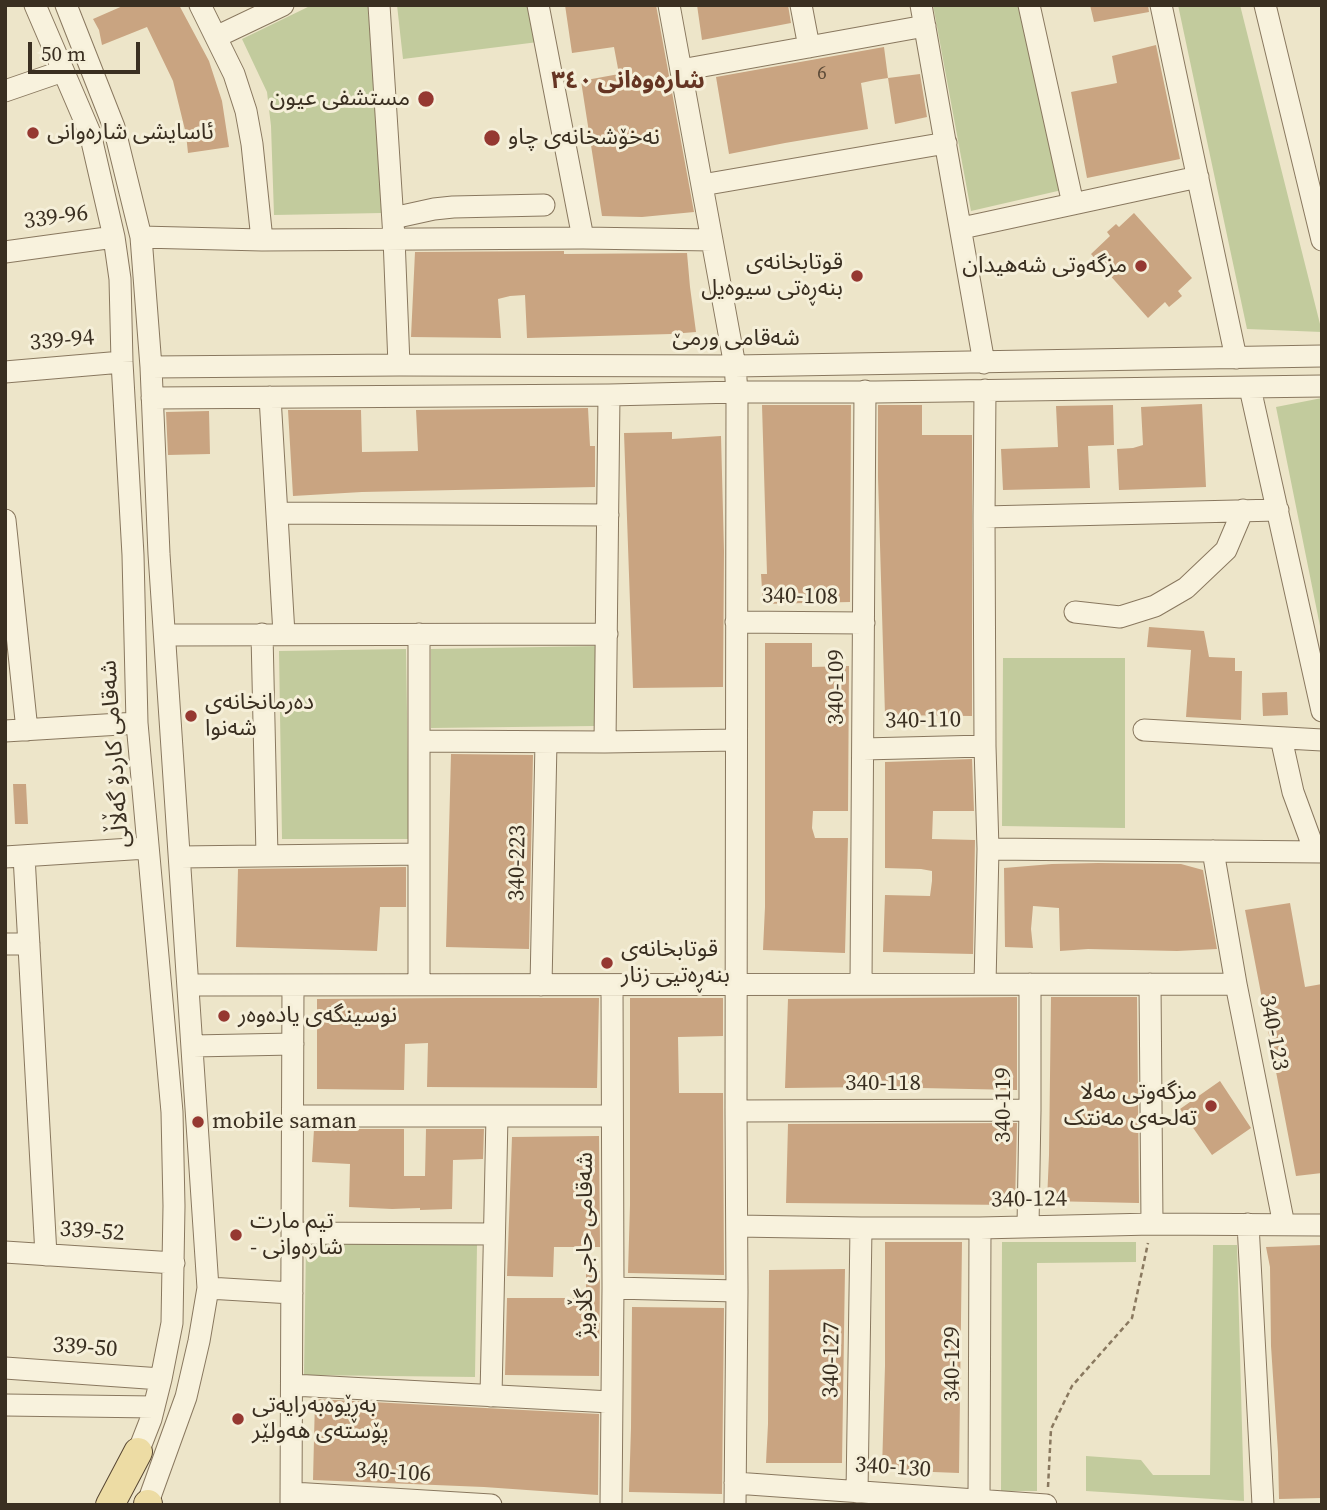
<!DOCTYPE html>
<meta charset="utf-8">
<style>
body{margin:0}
#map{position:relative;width:1327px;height:1510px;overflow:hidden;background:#ede5c9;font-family:"Source Serif 4",serif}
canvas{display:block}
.frame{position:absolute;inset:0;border:7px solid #3a2f21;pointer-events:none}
.scale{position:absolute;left:28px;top:42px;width:112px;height:32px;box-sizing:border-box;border:4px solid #3a2f21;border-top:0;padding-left:9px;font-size:21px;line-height:24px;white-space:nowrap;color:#3a2f21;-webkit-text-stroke:5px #f5efd9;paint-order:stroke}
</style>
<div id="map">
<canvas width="1327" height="1510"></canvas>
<div class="frame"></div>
<div class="scale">50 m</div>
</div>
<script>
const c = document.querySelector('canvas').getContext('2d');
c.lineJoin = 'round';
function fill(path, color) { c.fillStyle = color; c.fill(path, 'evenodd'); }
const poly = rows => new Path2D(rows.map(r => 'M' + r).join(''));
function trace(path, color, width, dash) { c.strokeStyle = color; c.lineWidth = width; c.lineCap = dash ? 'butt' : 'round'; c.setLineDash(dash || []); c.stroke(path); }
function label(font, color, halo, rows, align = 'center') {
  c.font = font + ' "Source Serif 4","Noto Sans Arabic",serif'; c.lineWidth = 6; c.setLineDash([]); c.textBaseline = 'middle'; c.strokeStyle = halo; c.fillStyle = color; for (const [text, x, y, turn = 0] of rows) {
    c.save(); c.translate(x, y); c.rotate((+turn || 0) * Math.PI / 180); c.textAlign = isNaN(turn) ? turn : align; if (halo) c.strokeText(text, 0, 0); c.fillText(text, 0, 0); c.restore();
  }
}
fill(poly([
 [312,5,368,5,382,213,274,215,271,126,267,92,242,39],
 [397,5,531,5,538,42,403,59],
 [933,5,1020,5,1062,190,971,211],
 [1178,5,1240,5,1322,332,1247,329],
 [1322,398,1322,636,1276,407],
 [598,646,594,726,431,728,431,649],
 [406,649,409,839,282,839,279,651],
 [1003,658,1125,658,1125,828,1002,826],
 [1002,1242,1136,1242,1136,1262,1037,1263,1037,1491,1001,1491],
 [306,1243,477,1245,475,1377,304,1375],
 [1213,1245,1237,1245,1244,1501,1086,1491,1086,1456,1141,1460,1153,1475,1210,1475]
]), '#c2cb9d');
fill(poly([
 [125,5,179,5,209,61,222,101,229,147,188,153,186,134,173,81,147,27,102,45,99,30,93,19],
 [565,5,656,5,694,212,642,217,602,216,581,81,619,74,614,47,572,53],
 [697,5,788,5,791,23,702,40],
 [1090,5,1148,5,1149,12,1094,22],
 [1156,45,1180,159,1087,178,1071,92,1117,83,1112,56],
 [884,47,888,78,920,74,927,117,895,124,888,78,875,80,861,83,868,129,785,143,729,154,716,77],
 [1134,213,1192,278,1178,291,1182,296,1169,307,1165,302,1148,318,1091,254,1110,236,1107,232,1116,224,1119,227],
 [564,251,564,254,687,253,690,287,696,332,671,334,527,338,525,295,510,296,498,299,501,338,411,337,415,252],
 [1202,404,1206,487,1119,490,1117,449,1133,448,1143,445,1141,407],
 [762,405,851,405,850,602,763,604,761,574,767,574],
 [878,405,922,405,922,435,972,435,972,716,885,715,878,477],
 [1113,405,1114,445,1088,446,1090,488,1003,490,1001,449,1058,447,1056,406],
 [588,408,590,446,595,446,595,487,362,492,293,496,288,410,361,410,362,452,418,451,416,410],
 [209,411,210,454,168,455,166,412],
 [672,432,672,439,721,436,724,551,723,687,633,688,624,433],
 [1149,627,1204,631,1209,657,1235,658,1235,671,1242,671,1241,720,1186,717,1191,650,1147,647],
 [765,643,812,643,812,667,849,666,848,811,813,811,812,828,815,838,848,838,845,953,763,950,765,907],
 [1287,692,1288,715,1263,716,1262,693],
 [451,754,533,755,529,949,446,947],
 [972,759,974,811,933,811,932,839,975,840,973,954,883,952,885,895,930,896,932,881,932,871,921,869,885,868,885,762],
 [13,784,26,784,28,824,15,824],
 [1098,863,1181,864,1203,870,1217,949,1177,951,1088,949,1060,951,1059,908,1033,906,1031,929,1033,948,1005,947,1004,868,1052,864],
 [406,867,406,907,380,907,377,951,236,947,238,869],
 [1290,903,1305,987,1322,984,1322,1173,1296,1176,1245,910],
 [1017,997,1017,1090,874,1087,785,1088,788,999],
 [1051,997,1137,997,1139,1203,1047,1201,1049,1155],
 [458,998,599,998,597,1088,427,1087,428,1043,405,1044,404,1090,317,1089,317,999],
 [630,998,723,998,723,1036,678,1037,679,1093,723,1093,724,1275,628,1273,630,1205],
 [1220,1081,1251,1128,1212,1155,1180,1109],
 [1017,1123,1015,1205,786,1203,788,1124],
 [314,1129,404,1129,404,1176,425,1176,426,1129,484,1129,483,1159,453,1160,452,1209,420,1210,420,1208,392,1209,349,1207,350,1164,312,1162],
 [599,1136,600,1247,554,1247,553,1277,507,1276,512,1137],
 [885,1242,962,1242,959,1473,882,1470,885,1366],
 [1322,1245,1322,1498,1279,1499,1278,1452,1271,1346,1270,1267,1266,1247],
 [845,1269,842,1463,766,1463,768,1424,769,1270],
 [586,1271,600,1271,599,1376,505,1375,507,1298,586,1298],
 [632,1307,724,1308,722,1494,629,1492,631,1428],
 [315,1399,599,1414,598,1495,484,1487,313,1480]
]), '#c9a481');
const minor = poly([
 [35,5,90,133,114,237,120,279,122,362,133,555,137,723,172,1112,174,1206,172,1323,161,1379,151,1419,133,1465],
 [66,5,114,127,141,237,151,367,159,554,208,1288,199,1341,186,1397,147,1505],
 [200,5,234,74,246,111,252,144,262,240],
 [379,5,394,238,399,365],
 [538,5,583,238],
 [669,5,735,366,737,392,736,1111,737,1291,735,1505],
 [801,5,809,47],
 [921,5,984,363],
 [1029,5,1073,204],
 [1161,5,1236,358],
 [1265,5,1322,240],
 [216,37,283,5],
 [681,70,925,26],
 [5,91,63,71],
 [702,185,946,143],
 [393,218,434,209,453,207,544,205],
 [962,228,1198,177],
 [141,237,262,240,583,238,712,240],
 [5,252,114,237],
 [151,367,399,365,735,366,1322,356],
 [5,372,122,362],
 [1250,388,1322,711],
 [985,390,984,517,985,746,988,849,985,984],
 [270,397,284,634],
 [152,398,609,395,737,392,876,392,1322,386],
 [277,513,608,515],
 [984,517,1278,510],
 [5,520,27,730],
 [1075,612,1120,617,1155,606,1186,588,1226,550,1243,510],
 [736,622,864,623],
 [262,634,267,856],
 [419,634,419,985],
 [165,635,607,634],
 [1144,730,1322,740],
 [5,731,137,723],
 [1281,738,1293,792,1315,852],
 [419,741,605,742,736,740],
 [605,742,609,395],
 [863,749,985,746],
 [988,849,1322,852],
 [1213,851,1236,984,1284,1225],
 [24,856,46,1255],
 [5,857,147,848],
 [180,857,419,854],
 [5,944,29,944],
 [861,984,865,391],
 [1150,984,1152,1224],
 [189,985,1236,984],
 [541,985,546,742],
 [193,1046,293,1044],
 [736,1111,1030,1110],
 [293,1116,611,1116],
 [1248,1224,1263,1505],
 [737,1226,861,1228,980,1228,1152,1224,1322,1225],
 [1028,1226,1030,1110,1030,984],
 [292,1233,494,1234],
 [5,1252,174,1263],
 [208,1288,292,1293],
 [613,1288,737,1291],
 [5,1368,161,1379],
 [292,1385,611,1402],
 [491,1396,497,1116],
 [5,1405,154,1407],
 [735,1483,1046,1505],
 [857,1492,861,1228],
 [292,1493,491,1505],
 [979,1500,980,1228],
 [291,1505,293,985],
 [611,1505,613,1288,612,985]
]);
const major = poly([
 [110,1505,138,1452],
 [148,1505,148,1504]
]);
trace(minor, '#89785f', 23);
trace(major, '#574632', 30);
trace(poly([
 [1048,1487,1051,1429,1072,1386,1132,1318,1148,1243]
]), '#89785f', 2.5, [5, 3.5]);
trace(minor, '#f8f2dd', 21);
trace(major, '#eddca4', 28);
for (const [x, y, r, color] of [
 [426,99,9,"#953831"],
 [33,133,7,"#953831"],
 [492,138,9,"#953831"],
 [1141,266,7,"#953831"],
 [857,276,7,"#953831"],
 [191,716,7,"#953831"],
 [607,963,7,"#953831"],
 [224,1016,7,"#953831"],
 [1211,1106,7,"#953831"],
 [198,1122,7,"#953831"],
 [236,1235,7,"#953831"],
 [238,1419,7,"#953831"]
]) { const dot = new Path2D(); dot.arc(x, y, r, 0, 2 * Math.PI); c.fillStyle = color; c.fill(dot); trace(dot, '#f5efd9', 2.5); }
label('19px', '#5e4c39', null, [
 ["6",822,74]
]);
label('23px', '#3a2f21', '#f5efd9', [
 ["مستشفى عيون",410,99,"right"],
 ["ئاسایشی شارەوانی",47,133],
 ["نەخۆشخانەی چاو",508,138],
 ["قوتابخانەی",843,263,"right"],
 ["بنەڕەتی سیوەیل",843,289,"right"],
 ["مزگەوتی شەهیدان",1127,266,"right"],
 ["دەرمانخانەی",205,703],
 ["شەنوا",205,729],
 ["قوتابخانەی",621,950],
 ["بنەڕەتیی زنار",621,976],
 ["نوسینگەی یادەوەر",238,1016],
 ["مزگەوتی مەلا",1197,1093,"right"],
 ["تەلحەی مەنتک",1197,1119,"right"],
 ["mobile saman",212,1122],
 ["تیم مارت",250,1222],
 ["- شارەوانی",250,1248],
 ["بەڕێوەبەرایەتی",252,1406],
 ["پۆستەی هەولێر",252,1432]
], 'left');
label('23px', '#3a2f21', '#f5efd9', [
 ["339-96",56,218,-8],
 ["شەقامی ورمێ",736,339],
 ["339-94",62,341,-5],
 ["340-108",800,597,1],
 ["340-109",837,687,-90],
 ["340-110",923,721,-1],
 ["شەقامی کاردۆ گەڵاڵی",116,754,-94],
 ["340-223",518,863,-89],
 ["340-123",1273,1033,79],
 ["340-118",883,1084],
 ["340-119",1004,1105,-90],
 ["340-124",1029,1200,-1],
 ["339-52",92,1232,4],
 ["شەقامی حاجی گڵاویژ",586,1245,-90],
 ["339-50",85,1348,4],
 ["340-127",832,1360,-89],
 ["340-129",953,1364,-90],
 ["340-130",893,1468,4],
 ["340-106",393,1473,3]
]);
label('bold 24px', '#653523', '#f5efd9', [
 ["شارەوەانی ٣٤٠",628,82]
]);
</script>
